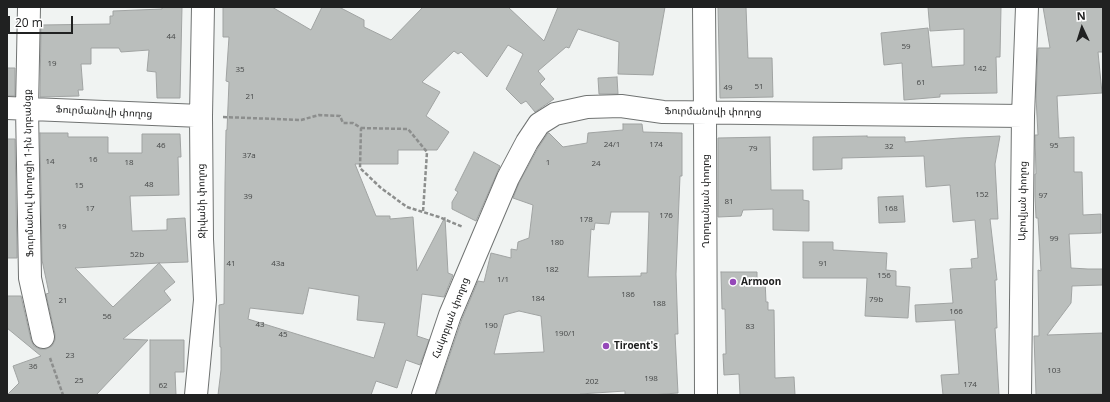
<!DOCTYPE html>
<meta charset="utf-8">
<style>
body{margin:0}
#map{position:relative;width:1110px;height:402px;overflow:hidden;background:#f0f3f2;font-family:"Open Sans",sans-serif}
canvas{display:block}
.frame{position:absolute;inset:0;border:8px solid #202121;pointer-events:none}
.north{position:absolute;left:1062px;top:8px;width:40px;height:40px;-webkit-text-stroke:3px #fff;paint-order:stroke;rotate:356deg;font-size:11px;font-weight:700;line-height:16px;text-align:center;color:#202121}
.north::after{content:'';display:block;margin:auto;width:14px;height:18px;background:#202121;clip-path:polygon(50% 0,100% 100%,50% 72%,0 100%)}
.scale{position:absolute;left:8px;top:16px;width:65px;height:18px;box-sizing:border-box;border:2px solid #202121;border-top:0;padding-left:5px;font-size:12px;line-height:14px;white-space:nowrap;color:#202121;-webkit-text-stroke:3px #fff;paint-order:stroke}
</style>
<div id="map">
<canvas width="1110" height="402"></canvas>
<div class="frame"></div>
<div class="north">N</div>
<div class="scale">20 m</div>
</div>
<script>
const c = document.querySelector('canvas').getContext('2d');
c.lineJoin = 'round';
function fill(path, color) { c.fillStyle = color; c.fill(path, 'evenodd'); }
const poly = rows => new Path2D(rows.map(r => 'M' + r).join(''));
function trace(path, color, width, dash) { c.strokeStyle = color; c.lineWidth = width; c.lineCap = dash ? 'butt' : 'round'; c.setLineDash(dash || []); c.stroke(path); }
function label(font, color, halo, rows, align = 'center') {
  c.font = font + ' "Open Sans","Noto Sans Armenian",sans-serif'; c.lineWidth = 3.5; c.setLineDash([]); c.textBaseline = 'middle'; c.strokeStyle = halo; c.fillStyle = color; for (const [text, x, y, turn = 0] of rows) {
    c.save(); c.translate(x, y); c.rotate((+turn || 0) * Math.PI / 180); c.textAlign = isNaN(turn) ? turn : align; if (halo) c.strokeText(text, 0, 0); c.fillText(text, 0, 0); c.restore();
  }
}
const building = poly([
 [162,7,182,7,180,98,157,98,156,72,147,71,149,50,121,52,119,48,91,48,91,64,81,64,83,90,78,90,79,96,40,97,41,25,110,24,110,16,113,16,113,11,162,9,162,7],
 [223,7,272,7,311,30,322,7,339,7,364,20,364,27,391,40,423,7,508,7,544,41,558,7,665,7,653,75,618,74,619,42,578,29,569,48,566,47,538,71,545,79,540,84,554,99,535,112,526,101,521,104,506,89,523,54,508,45,487,77,461,52,458,54,454,51,422,82,440,92,426,116,449,132,437,150,398,150,398,164,355,164,376,216,390,216,390,219,413,217,417,271,445,217,448,273,453,275,444,297,422,294,417,336,429,340,420,365,406,360,397,388,376,381,371,395,218,395,221,370,221,347,220,347,219,305,224,304,225,183,226,130,227,130,229,82,226,81,229,37,223,37,223,7],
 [309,288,359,296,357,320,385,323,374,358,248,319,250,308,303,314,309,288],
 [718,7,746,7,748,58,772,58,773,97,720,98,718,7],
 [928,7,1001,7,1000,57,996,57,997,93,940,94,940,97,904,100,902,63,884,65,881,33,928,28,932,67,964,65,964,29,930,31,928,7],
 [1043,7,1103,7,1103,52,1098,52,1102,93,1057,96,1059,138,1074,137,1074,172,1082,172,1083,215,1101,214,1101,233,1069,234,1071,268,1088,269,1103,269,1103,285,1072,286,1071,303,1047,335,1103,333,1103,394,1036,395,1034,336,1039,336,1038,270,1041,271,1038,218,1036,218,1035,196,1035,174,1036,174,1035,135,1038,135,1036,97,1038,48,1050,48,1043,7],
 [7,68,15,68,15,96,7,96,7,68],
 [617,77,618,94,599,94,598,78,617,77],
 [623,124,642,124,643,132,682,133,682,176,680,176,676,274,678,334,675,334,678,393,651,395,625,395,625,391,580,394,580,395,436,395,462,319,478,281,484,282,491,253,511,258,511,249,517,250,518,242,529,238,533,205,513,198,519,183,538,148,548,133,549,133,563,147,587,143,588,133,623,130,623,124],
 [611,212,649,212,647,273,641,273,641,276,588,277,591,229,594,230,595,223,609,224,611,212],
 [519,311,541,316,544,352,494,354,504,315,519,311],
 [40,133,68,133,68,137,108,137,108,153,142,153,142,134,180,134,181,157,178,157,179,195,130,196,132,231,167,230,167,219,185,218,188,262,159,263,175,282,164,291,171,300,123,339,148,340,96,395,7,395,19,383,13,366,41,356,7,328,7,296,21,296,31,340,34,346,40,349,46,349,52,346,55,340,55,334,46,294,49,293,42,260,40,133],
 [159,263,113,307,75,268,143,264,159,263],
 [867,136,867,137,905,137,905,142,960,138,1000,136,995,164,998,219,990,219,997,280,995,280,997,328,995,328,999,395,943,395,941,375,959,374,955,320,916,322,915,305,953,303,950,269,972,268,971,259,978,258,975,220,953,222,950,185,926,187,924,156,842,158,842,169,813,170,813,137,867,136],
 [770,137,771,190,803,190,803,200,809,201,809,231,773,230,773,209,743,210,741,216,718,217,718,138,770,137],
 [7,139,15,139,17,258,7,258,7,139],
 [474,152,500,166,476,221,452,209,452,202,458,192,455,190,474,152],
 [903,196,905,222,879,223,878,197,903,196],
 [803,242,833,242,833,250,887,253,886,270,896,271,896,286,910,287,908,318,865,316,867,278,803,278,803,242],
 [721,272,757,272,757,280,765,279,766,302,768,302,768,310,774,310,775,378,794,377,795,395,740,395,739,374,724,375,723,354,726,354,725,309,722,309,721,272],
 [150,340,184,340,184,372,175,372,176,395,150,395,150,340]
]);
fill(building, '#babebc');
trace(building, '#a0a3a2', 1);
const street = poly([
 [29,7,27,108,30,278,43,337],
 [704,7,705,112,706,395],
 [7,108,201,116],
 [196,395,205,300,202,239,201,116,203,7],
 [423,395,450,315,508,178,527,142,539,124,555,114,587,107,621,106,663,112,1023,116],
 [1020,395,1023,116,1027,7]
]);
trace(street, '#707372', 24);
trace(poly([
 [223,117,301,120,319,115,340,116,343,123,353,123,361,128,360,168,381,188,407,207,439,217,463,227],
 [361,128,408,129,427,152,423,212],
 [50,358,63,395]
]), '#8c8e8d', 2.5, [4, 2]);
trace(street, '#fff', 22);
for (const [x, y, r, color] of [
 [733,282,4,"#9548b9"],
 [606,346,4,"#9548b9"]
]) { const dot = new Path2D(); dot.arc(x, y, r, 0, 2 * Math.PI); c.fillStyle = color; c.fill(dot); trace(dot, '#fff', 1.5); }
label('8px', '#464848', null, [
 ["44",171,37],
 ["59",906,47],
 ["19",52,64],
 ["142",980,69],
 ["35",240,70],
 ["61",921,83],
 ["51",759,87],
 ["49",728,88],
 ["21",250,97],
 ["24/1",612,145],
 ["174",656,145],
 ["46",161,146],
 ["95",1054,146],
 ["32",889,147],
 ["79",753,149],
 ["37a",249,156],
 ["16",93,160],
 ["14",50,162],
 ["18",129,163],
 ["1",548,163],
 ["24",596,164],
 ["48",149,185],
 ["15",79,186],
 ["152",982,195],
 ["97",1043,196],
 ["39",248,197],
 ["81",729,202],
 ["17",90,209],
 ["168",891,209],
 ["176",666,216],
 ["178",586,220],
 ["19",62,227],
 ["99",1054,239],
 ["180",557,243],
 ["52b",137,255],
 ["41",231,264],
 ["43a",278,264],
 ["91",823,264],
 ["182",552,270],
 ["156",884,276],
 ["1/1",503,280],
 ["186",628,295],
 ["184",538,299],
 ["79b",876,300],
 ["21",63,301],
 ["188",659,304],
 ["166",956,312],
 ["56",107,317],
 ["43",260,325],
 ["190",491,326],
 ["83",750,327],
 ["190/1",565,334],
 ["45",283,335],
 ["23",70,356],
 ["36",33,367],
 ["103",1054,371],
 ["198",651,379],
 ["25",79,381],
 ["202",592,382],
 ["174",970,385],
 ["62",163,386]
]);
label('10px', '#202121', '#fff', [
 ["Ֆուրմանովի փողոց",104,112,3],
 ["Ֆուրմանովի փողոց",713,112,1],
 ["Ֆուրմանով փողոցի 1-ին նրբանցք",29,173,-91],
 ["Ջիվանի փողոց",202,201,-91],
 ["Ղորղանյան փողոց",706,201,-90],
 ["Աբովյան փողոց",1023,201,-89],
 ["Հակոբյան փողոց",451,318,-69]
]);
label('bold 10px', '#202121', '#fff', [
 ["Armoon",741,282],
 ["Tiroent's",614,346]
], 'left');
</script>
